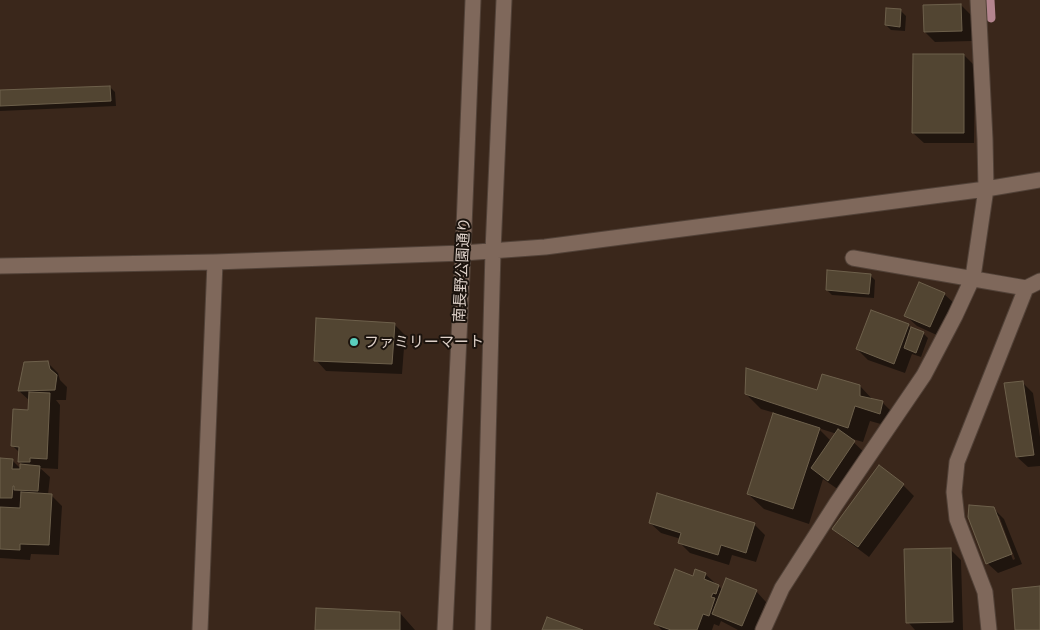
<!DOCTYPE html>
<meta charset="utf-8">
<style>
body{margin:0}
canvas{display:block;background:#3a271b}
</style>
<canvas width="1040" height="630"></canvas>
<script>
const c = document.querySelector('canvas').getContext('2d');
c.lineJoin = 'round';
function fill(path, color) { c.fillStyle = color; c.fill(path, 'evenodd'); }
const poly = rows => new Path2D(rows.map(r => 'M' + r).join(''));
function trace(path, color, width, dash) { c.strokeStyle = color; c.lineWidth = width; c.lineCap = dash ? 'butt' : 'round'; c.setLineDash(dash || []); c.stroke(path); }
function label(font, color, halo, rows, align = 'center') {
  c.font = font + ' Lato,"Noto Sans JP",sans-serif'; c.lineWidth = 4; c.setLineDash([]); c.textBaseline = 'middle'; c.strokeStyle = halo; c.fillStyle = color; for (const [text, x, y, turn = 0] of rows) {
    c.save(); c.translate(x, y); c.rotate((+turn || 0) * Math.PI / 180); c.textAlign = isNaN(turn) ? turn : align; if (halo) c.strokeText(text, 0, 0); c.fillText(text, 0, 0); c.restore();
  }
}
fill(poly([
 [961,5,972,16,972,41,935,42,925,32],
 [901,11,906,16,905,31,891,30,886,25],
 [964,55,975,66,974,143,924,143,913,133],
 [110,87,115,92,116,106,0,111,0,92],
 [870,275,875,280,874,298,832,295,827,290],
 [944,294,955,304,941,337,917,326,906,316],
 [394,324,405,335,402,374,326,371,316,360],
 [908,325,912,329,923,333,928,338,921,357,912,354,905,373,868,360,857,349],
 [47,362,58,373,60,380,67,387,66,400,56,400,60,405,58,469,40,468,50,477,48,495,51,495,62,506,59,555,31,554,30,560,0,558,0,459,12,460,21,469,24,466,19,461,20,453,13,446,30,411,30,401,19,391],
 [1022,382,1033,393,1040,437,1040,466,1028,467,1017,457],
 [860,386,874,401,883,403,898,418,895,428,870,421,863,442,849,438,865,453,839,490,823,479,809,524,764,509,748,494,775,413,761,409,746,394,817,392],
 [818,428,837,434,831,441],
 [879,467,903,485,914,496,869,557,845,539,834,528],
 [993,508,1004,519,1022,564,998,573,987,563],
 [996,516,999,516,1015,559,1013,560],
 [650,523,754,524,765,535,756,562,732,555,729,565,690,553,680,543,681,539,661,533],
 [950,549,961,560,963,630,915,630,908,622],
 [705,574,723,590,756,591,766,602,755,630,738,630,721,621,719,626,714,624,712,630,662,630,655,623,693,578],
 [400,613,415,630,316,630]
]), '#0007');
trace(poly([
 [990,0,991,18]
]), '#b4858f', 9);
const building = poly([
 [961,4,962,31,924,32,923,5,961,4],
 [886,8,901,9,900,27,885,25,886,8],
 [913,54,964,54,964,133,912,133,913,54],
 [110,86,111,101,0,106,0,90,110,86],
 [827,270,871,274,869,294,826,290,827,270],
 [919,282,945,293,930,327,904,316,919,282],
 [871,310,909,324,894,364,856,349,871,310],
 [316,318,395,323,392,364,314,361,316,318],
 [911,327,924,332,916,353,904,348,911,327],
 [48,361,50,369,57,375,55,390,18,391,24,362,48,361],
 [746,368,817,390,822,374,860,385,860,396,883,401,880,414,855,406,848,428,745,394,746,368],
 [1023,381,1034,455,1016,457,1004,383,1023,381],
 [29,392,50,393,47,459,30,458,30,462,18,462,19,447,11,446,13,409,28,410,29,392],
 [773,413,820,428,793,509,747,494,773,413],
 [838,429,855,441,828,481,811,468,838,429],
 [0,458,13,459,12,469,20,469,20,464,40,466,38,491,14,490,14,486,13,486,12,498,0,498,0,458],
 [879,465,904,484,858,547,832,529,879,465],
 [21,492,52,494,49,545,20,544,20,550,0,549,0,507,20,508,21,492],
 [657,493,755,523,746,553,721,545,718,555,678,543,681,533,649,523,657,493],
 [969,505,994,507,1012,554,986,564,968,517,969,505],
 [951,548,953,622,906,623,904,549,951,548],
 [675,569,693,576,695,569,706,573,704,579,719,585,716,594,713,593,711,597,715,598,709,616,703,614,697,630,671,630,654,624,675,569],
 [726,578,757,590,742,626,712,614,726,578],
 [1040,586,1040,630,1015,630,1012,589,1040,586],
 [316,608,400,612,400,630,315,630,316,608],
 [547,617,583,630,542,630,547,617]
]);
fill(building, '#524532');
trace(building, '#6d604b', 1);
const minor = poly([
 [853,258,1026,288],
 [0,266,215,262,463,253,545,247,986,189,1040,180],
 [200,630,215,262],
 [445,630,463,253,473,0],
 [483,630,493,251,504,0],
 [763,630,782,588,836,504,924,375,955,316,973,277,986,189,985,139,978,0],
 [989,630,985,592,957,519,954,492,957,462,1026,288,1040,281]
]);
trace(minor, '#524238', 17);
trace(minor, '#7f685b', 15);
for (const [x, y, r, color] of [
 [354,342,5,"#5acebd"]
]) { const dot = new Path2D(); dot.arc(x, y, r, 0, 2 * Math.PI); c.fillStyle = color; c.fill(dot); trace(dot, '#1b130d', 2); }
label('15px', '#ddd0c8', '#1b130d', [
 ["南長野公園通り",462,270,-87]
]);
label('15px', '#ddd0c8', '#1b130d', [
 ["ファミリーマート",364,342]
], 'left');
</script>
